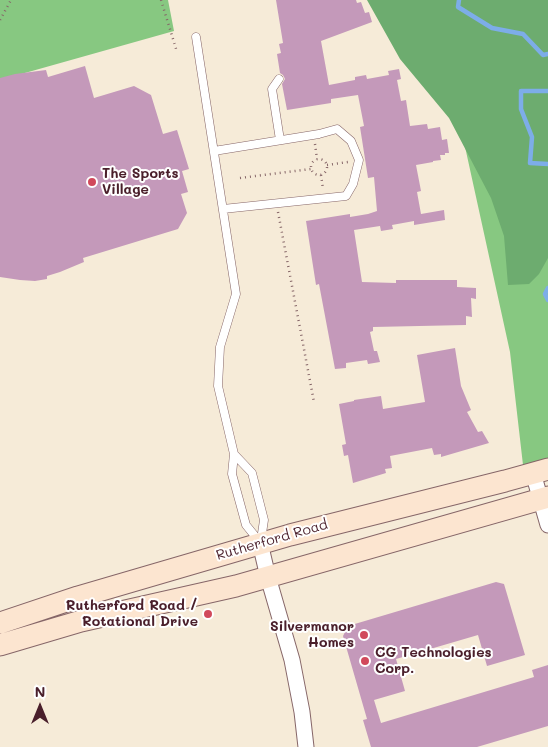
<!DOCTYPE html>
<style>
body{margin:0}
#map{position:relative;width:548px;height:747px;overflow:hidden;background:#f6ebd8;font-family:Mali,sans-serif}
canvas{display:block}
.north{position:absolute;left:15px;top:682px;width:50px;height:50px;-webkit-text-stroke:4px #fff;paint-order:stroke;rotate:0deg;font-size:14px;font-weight:700;line-height:20px;text-align:center;color:#4a1f2b}
.north::after{content:'';display:block;margin:auto;width:18px;height:22px;background:#4a1f2b;clip-path:polygon(50% 0,100% 100%,50% 72%,0 100%)}
</style>
<div id="map">
<canvas width="548" height="747"></canvas>
<div class="north">N</div>
</div>
<script>
const c = document.querySelector('canvas').getContext('2d');
c.lineJoin = 'round';
function fill(path, color) { c.fillStyle = color; c.fill(path, 'evenodd'); }
const poly = rows => new Path2D(rows.map(r => 'M' + r).join(''));
function trace(path, color, width, dash) { c.strokeStyle = color; c.lineWidth = width; c.lineCap = dash ? 'butt' : 'round'; c.setLineDash(dash || []); c.stroke(path); }
function label(font, color, halo, rows, align = 'center') {
  c.font = font + ' Mali,sans-serif'; c.lineWidth = 4; c.setLineDash([]); c.textBaseline = 'middle'; c.strokeStyle = halo; c.fillStyle = color; for (const [text, x, y, turn = 0] of rows) {
    c.save(); c.translate(x, y); c.rotate((+turn || 0) * Math.PI / 180); c.textAlign = isNaN(turn) ? turn : align; if (halo) c.strokeText(text, 0, 0); c.fillText(text, 0, 0); c.restore();
  }
}
fill(poly([
 [0,0,168,0,174,31,0,80],
 [548,0,548,458,523,465,510,352,462,133]
]), '#87c881');
fill(poly([
 [367,0,548,0,548,258,539,274,529,284,508,285,504,236,491,198,449,118,400,59]
]), '#6dac6f');
trace(poly([
 [459,0,458,7,492,28,523,34,543,55,548,54],
 [548,91,521,91,521,109,532,137,530,163,548,164],
 [548,288,545,294,548,300]
]), '#7dade8', 4.5);
fill(poly([
 [276,0,356,0,357,3,361,2,365,13,369,12,372,22,321,41,329,85,355,80,355,77,366,75,367,79,389,75,388,71,399,69,401,79,397,80,401,101,406,100,410,126,427,124,428,129,440,127,442,140,447,139,449,153,445,153,445,155,440,155,441,160,433,161,433,162,416,165,421,191,417,192,421,214,444,210,445,220,414,225,414,221,392,225,393,229,381,231,380,226,354,230,362,282,396,283,396,280,457,280,457,287,476,288,476,299,471,298,472,317,466,316,466,325,373,327,373,331,370,332,374,351,377,351,380,362,368,364,367,360,346,363,346,368,335,369,319,284,316,285,306,221,350,214,350,217,368,214,377,211,374,177,368,178,360,127,364,126,358,95,331,99,331,103,287,110,282,84,285,79,283,75,280,73,277,54,281,53,279,44,283,43],
 [85,66,94,98,134,86,151,95,163,134,177,130,189,169,182,171,188,192,181,194,187,213,178,229,83,258,84,262,60,272,47,276,47,279,35,281,20,280,0,277,0,78,15,74,46,70,48,77],
 [455,348,461,386,471,410,467,412,478,432,482,431,489,443,441,457,441,454,434,455,432,448,390,456,392,468,385,469,386,473,353,483,348,455,344,456,342,445,346,444,339,404,354,401,354,400,381,396,383,409,425,402,417,355],
 [496,582,504,584,525,655,487,666,478,635,396,659,405,691,374,700,381,723,534,677,532,670,548,665,548,726,477,747,371,747,363,720,367,719,343,636,348,626]
]), '#c499ba');
const service = poly([
 [196,37,236,294,220,347,218,386,234,454,232,474,246,525,259,541],
 [279,79,272,89,280,140],
 [214,151,319,134,337,129,351,141,359,160,353,184,346,196,223,209],
 [234,454,252,473,264,520,261,540]
]);
const minor = poly([
 [533,473,548,525],
 [260,543,268,577,292,660,302,712,306,747]
]);
const secondary = poly([
 [0,623,78,597,290,535,505,481,548,469],
 [0,645,81,621,236,586,548,497]
]);
trace(service, '#866668', 9);
trace(minor, '#866668', 17);
trace(secondary, '#866668', 23);
trace(poly([
 [161,0,177,52],
 [0,20,11,0],
 [315,144,317,159],
 '311 167a8 8 0 1 1 16 0a8 8 0 1 1-16 0Z',
 [327,165,348,162],
 [321,175,323,189],
 [240,178,311,169],
 [278,212,314,402]
]), '#866668', 2.5, [1, 4]);
trace(service, '#fff', 8);
trace(minor, '#fff', 15);
trace(secondary, '#fce5d0', 21);
for (const [x, y, r, color] of [
 [92,182,5,"#d1495b"],
 [208,614,5,"#d1495b"],
 [364,635,5,"#d1495b"],
 [365,661,5,"#d1495b"]
]) { const dot = new Path2D(); dot.arc(x, y, r, 0, 2 * Math.PI); c.fillStyle = color; c.fill(dot); trace(dot, '#fff', 2); }
label('bold 14px', '#4a1f2b', '#fff', [
 ["The Sports",102,174],
 ["Village",102,190],
 ["Rutherford Road /",198,606,"right"],
 ["Rotational Drive",198,622,"right"],
 ["Silvermanor",354,627,"right"],
 ["Homes",354,643,"right"],
 ["CG Technologies",375,653],
 ["Corp.",375,669]
], 'left');
label('14px', '#4a1f2b', '#fff', [
 ["Rutherford Road",272,540,-16]
]);
</script>
